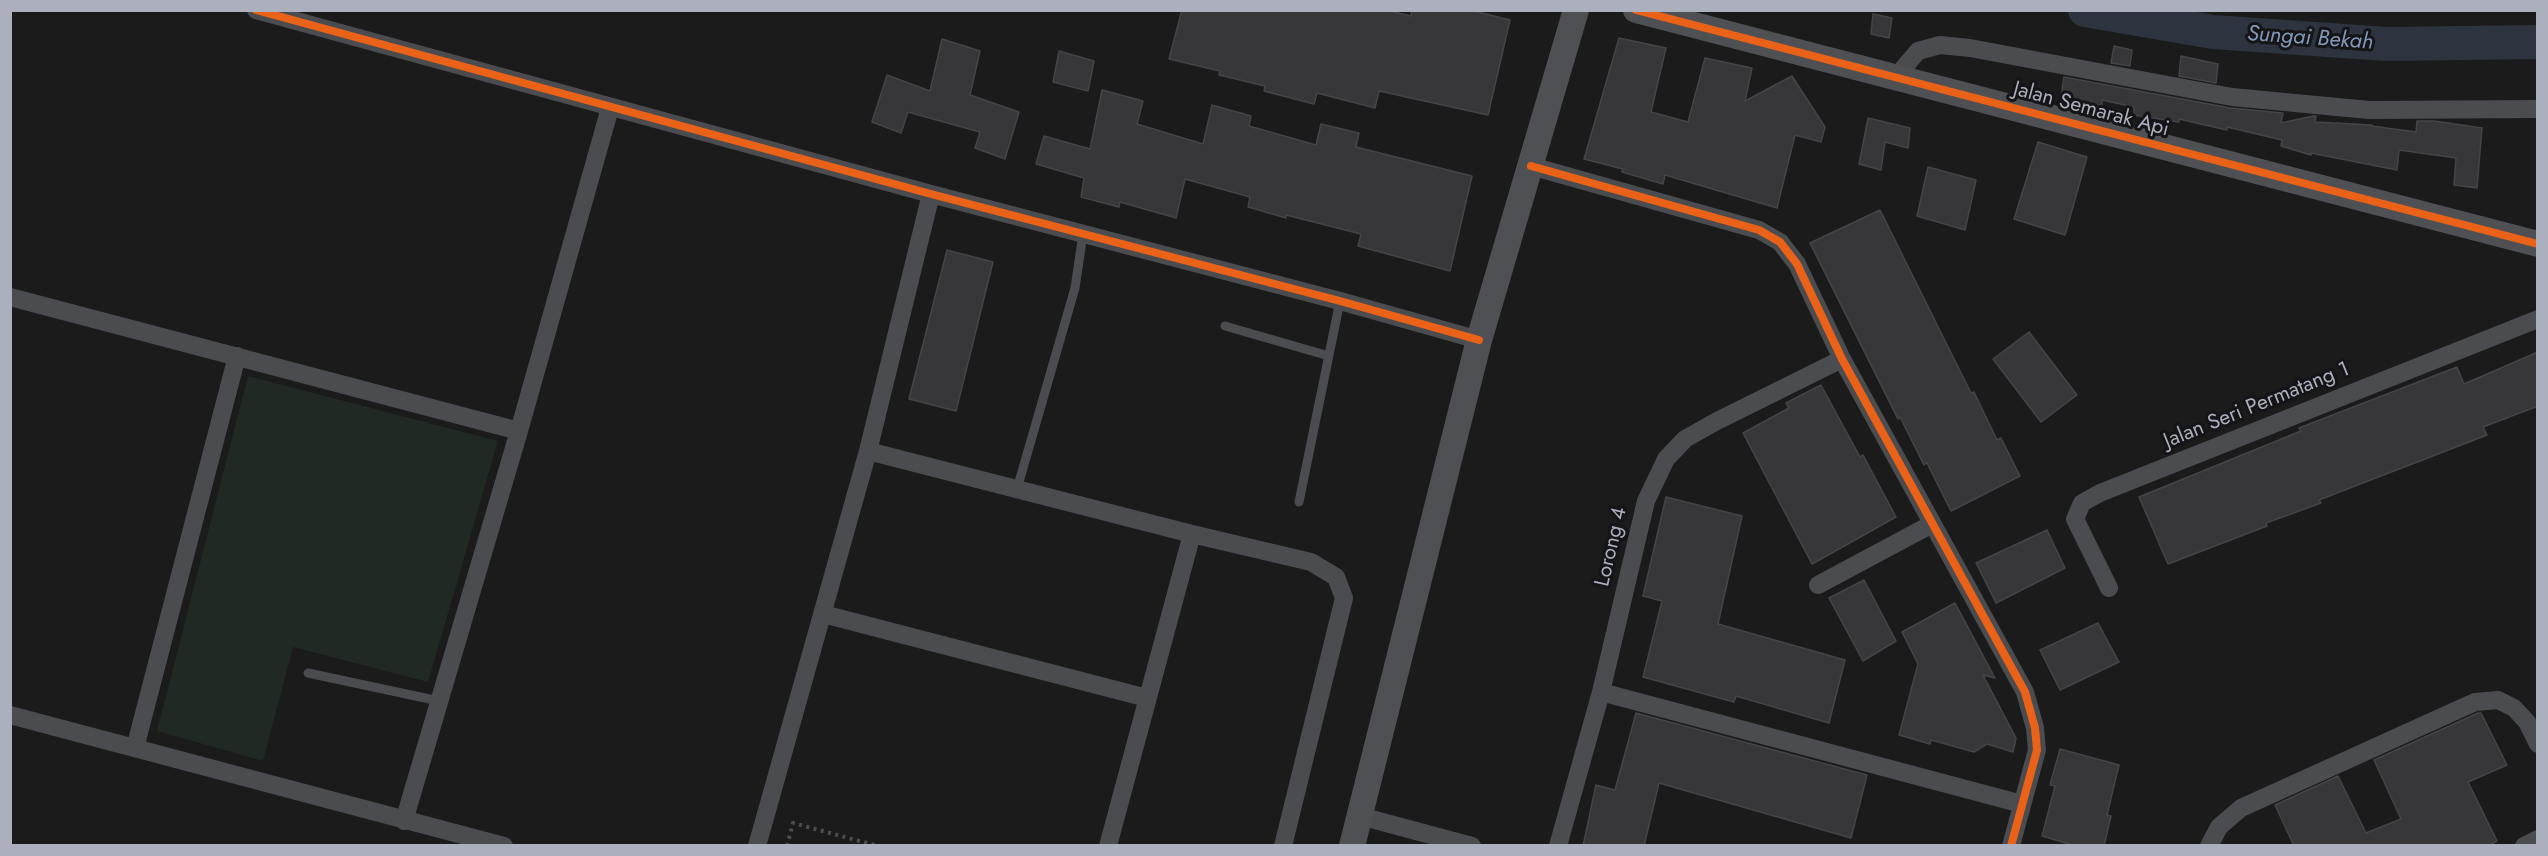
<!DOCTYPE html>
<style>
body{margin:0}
#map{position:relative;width:2548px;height:856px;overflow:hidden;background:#1b1b1c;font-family:Jost,sans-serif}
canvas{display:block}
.frame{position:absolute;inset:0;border:12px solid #acafbd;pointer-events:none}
</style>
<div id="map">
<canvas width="2548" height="856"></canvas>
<div class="frame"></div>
</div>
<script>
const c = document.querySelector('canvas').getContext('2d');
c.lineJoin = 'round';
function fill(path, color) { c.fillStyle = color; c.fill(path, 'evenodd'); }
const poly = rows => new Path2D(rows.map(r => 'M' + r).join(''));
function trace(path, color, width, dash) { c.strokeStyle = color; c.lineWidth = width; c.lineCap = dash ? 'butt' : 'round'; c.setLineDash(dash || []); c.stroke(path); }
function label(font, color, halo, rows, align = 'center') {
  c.font = font + ' Jost,sans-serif'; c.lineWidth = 6; c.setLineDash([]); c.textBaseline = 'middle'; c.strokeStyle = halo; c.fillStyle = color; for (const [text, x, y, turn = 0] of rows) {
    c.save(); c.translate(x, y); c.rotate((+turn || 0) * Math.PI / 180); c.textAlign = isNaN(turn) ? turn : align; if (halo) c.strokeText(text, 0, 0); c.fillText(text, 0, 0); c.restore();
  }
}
fill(poly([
 [248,376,498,441,428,682,293,647,263,761,157,731]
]), '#202923');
trace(poly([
 [2085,10,2213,32,2387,44,2538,42]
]), '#2d343f', 34);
const building = poly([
 [1182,10,1386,10,1411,16,1412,10,1470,10,1510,20,1488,115,1379,91,1375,108,1317,93,1314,104,1264,91,1265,86,1219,75,1220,71,1169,59,1182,10],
 [1873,14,1892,18,1889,38,1871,34,1873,14],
 [1619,38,1666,48,1651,112,1688,122,1705,58,1752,68,1745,101,1792,76,1825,127,1821,142,1795,135,1777,208,1665,175,1663,184,1622,172,1623,169,1584,159,1619,38],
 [942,39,980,51,970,95,1019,112,1005,159,975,148,980,132,908,112,901,133,872,122,887,75,930,91,942,39],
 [2114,46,2132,50,2130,66,2111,63,2114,46],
 [1059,51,1094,61,1088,91,1053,82,1059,51],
 [2181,56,2218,64,2216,83,2179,76,2181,56],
 [2064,77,2230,108,2283,113,2281,123,2313,116,2316,116,2315,122,2372,125,2372,126,2416,132,2417,121,2434,121,2482,128,2477,188,2454,185,2456,158,2399,150,2397,170,2311,153,2311,155,2281,146,2282,140,2227,127,2227,130,2179,119,2179,122,2134,115,2134,107,2102,100,2102,106,2061,97,2064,77],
 [1102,90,1143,101,1137,124,1203,144,1212,105,1251,116,1249,126,1316,145,1321,124,1359,133,1356,147,1472,176,1450,271,1358,246,1361,234,1286,215,1286,218,1248,207,1250,197,1185,179,1176,218,1120,202,1119,207,1081,197,1084,178,1036,164,1044,136,1090,149,1102,90],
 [1868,118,1910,128,1908,148,1885,142,1881,170,1859,164,1868,118],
 [2038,142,2087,157,2065,235,2014,219,2038,142],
 [1928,167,1976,180,1965,230,1917,216,1928,167],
 [1880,210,1971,393,1974,392,1997,440,2001,438,2020,476,1951,511,1927,463,1924,465,1900,417,1898,419,1810,243,1880,210],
 [947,250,993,262,956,411,909,399,947,250],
 [2029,332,2077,395,2041,422,1993,359,2029,332],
 [2538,352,2538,406,2483,427,2487,435,2319,500,2321,503,2266,523,2267,526,2168,564,2139,497,2301,431,2299,428,2457,367,2464,384,2538,352],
 [1821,385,1860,457,1863,455,1896,517,1812,564,1743,433,1789,408,1786,403,1821,385],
 [1666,497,1742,516,1718,624,1845,660,1829,723,1736,696,1734,702,1643,677,1662,601,1643,596,1666,497],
 [2047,530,2065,568,1996,603,1976,563,2047,530],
 [1864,580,1896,641,1863,661,1829,598,1864,580],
 [1955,603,1995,678,1983,675,2016,738,2013,752,1987,744,1974,752,1931,740,1930,744,1899,735,1918,664,1902,632,1955,603],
 [2098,623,2119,662,2060,690,2040,650,2098,623],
 [1636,713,1867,775,1851,838,1659,783,1644,846,1583,846,1596,785,1615,790,1636,713],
 [2478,713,2481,713,2507,765,2468,782,2497,841,2488,846,2294,846,2275,805,2338,776,2366,833,2401,819,2374,760,2478,713],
 [2060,749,2119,765,2107,815,2111,816,2104,846,2076,846,2042,836,2055,786,2050,785,2060,749]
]);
fill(building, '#37373a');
trace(building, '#444548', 1.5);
trace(poly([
 [787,846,793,823,878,846]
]), '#4c4c51', 4, [3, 4.5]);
trace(poly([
 [1225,326,1329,356],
 [1017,489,1075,288,1083,234],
 [1299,502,1340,301],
 [308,673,439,701]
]), '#4b4c4f', 9);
trace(poly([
 [256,10,931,194,1340,301,1479,340],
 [1896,77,1918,51,1940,45,1970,48,2232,97,2369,110,2538,109],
 [1531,166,1759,230,1780,242,1797,264,1842,359,2025,692,2035,728,2037,750,2011,846],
 [10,297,519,431],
 [868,451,1192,534,1311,562,1336,577,1344,598,1283,846],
 [1818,585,1932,524],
 [2109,588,2075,519,2082,503,2100,493,2538,319],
 [823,614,1147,698],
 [1601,692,2022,804],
 [10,715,504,846],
 [135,748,237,356],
 [1360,816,1472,846],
 [404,821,519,431,610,108],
 [757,846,868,451,931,194],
 [1108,846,1192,534],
 [1558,846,1601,692,1646,501,1666,459,1685,439,1717,421,1842,359],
 [2209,846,2219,827,2241,808,2475,702,2498,700,2514,708,2527,722,2538,744],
 [2524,846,2538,839]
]), '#4b4c4f', 18);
trace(poly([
 [1636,10,2538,244],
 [1352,846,1479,340,1576,10]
]), '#4f5054', 26);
trace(poly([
 [256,10,931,194,1340,301,1479,340],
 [1636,10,2538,244],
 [1531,166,1759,230,1780,242,1797,264,1842,359,2025,692,2035,728,2037,750,2011,846]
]), '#ea6118', 8);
label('21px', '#acafbd', '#151518', [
 ["Jalan Semarak Api",2091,110,15],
 ["Jalan Seri Permatang 1",2257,406,-22],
 ["Lorong 4",1612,547,-77]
]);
label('italic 22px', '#8299b9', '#151518', [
 ["Sungai Bekah",2310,39,4]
]);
</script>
